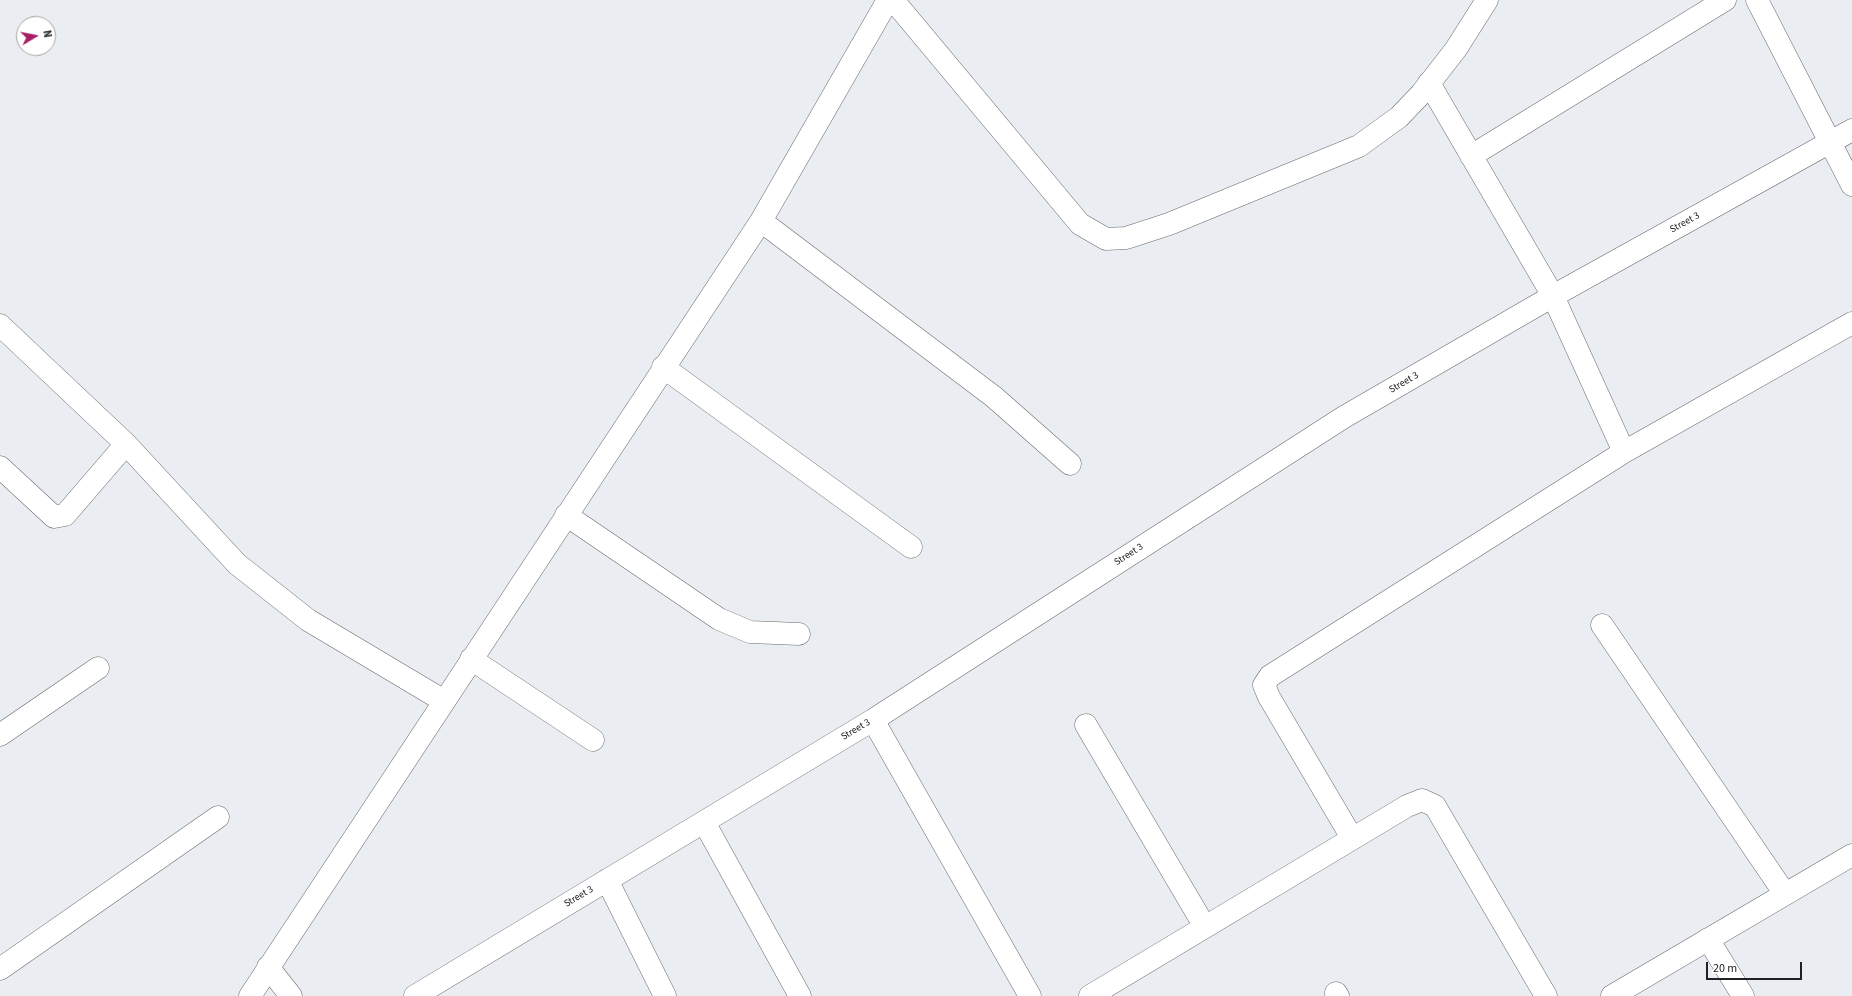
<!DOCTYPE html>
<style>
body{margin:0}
#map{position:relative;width:1852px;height:996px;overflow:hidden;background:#eaedf2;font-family:"Source Sans 3",sans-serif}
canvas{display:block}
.north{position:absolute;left:16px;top:16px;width:40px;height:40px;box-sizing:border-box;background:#fff;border:1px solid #a6a6a7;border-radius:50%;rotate:80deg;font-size:11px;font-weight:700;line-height:16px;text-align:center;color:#202123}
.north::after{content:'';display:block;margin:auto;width:14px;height:18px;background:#a81f66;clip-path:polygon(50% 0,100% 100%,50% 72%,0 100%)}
.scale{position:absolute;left:1706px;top:962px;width:96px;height:18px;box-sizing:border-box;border:2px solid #202123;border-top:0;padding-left:5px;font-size:12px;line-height:14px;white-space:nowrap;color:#202123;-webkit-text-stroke:3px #fff;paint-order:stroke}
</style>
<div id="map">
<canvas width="1852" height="996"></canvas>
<div class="north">N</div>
<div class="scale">20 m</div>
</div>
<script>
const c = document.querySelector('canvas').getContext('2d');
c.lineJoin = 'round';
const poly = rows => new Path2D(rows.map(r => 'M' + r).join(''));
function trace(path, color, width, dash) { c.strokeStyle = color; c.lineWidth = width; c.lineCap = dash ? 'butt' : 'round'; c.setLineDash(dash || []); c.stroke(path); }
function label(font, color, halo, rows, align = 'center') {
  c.font = font + ' "Source Sans 3",sans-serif'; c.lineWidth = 4; c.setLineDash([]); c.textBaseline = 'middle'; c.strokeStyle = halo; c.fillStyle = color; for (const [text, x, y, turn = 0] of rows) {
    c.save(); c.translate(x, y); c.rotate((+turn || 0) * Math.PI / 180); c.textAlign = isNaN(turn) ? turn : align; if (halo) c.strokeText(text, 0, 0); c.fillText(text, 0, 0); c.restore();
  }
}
const minor = poly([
 [893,0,1080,224,1106,239,1126,238,1169,224,1359,146,1399,117,1421,94,1456,49,1487,0],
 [1757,0,1852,185],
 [1429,83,1553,296,1624,452],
 [1471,156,1725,0],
 [761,221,994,397,1070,464],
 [0,325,126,444,237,564,308,620,444,701],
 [663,367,911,547],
 [0,467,54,517,65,515,126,444],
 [566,515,719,619,750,632,799,634],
 [1602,625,1785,894],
 [471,659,593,740],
 [873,720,1030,996],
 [1086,725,1205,927],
 [0,735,98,668],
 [704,822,800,996],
 [1352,838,1269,697,1264,685,1270,676,1624,452,1852,323],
 [607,880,665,996],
 [1708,939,1743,996],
 [268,967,291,996],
 [0,969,218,817],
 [1336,993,1338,996],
 [250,996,761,221,888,0],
 [415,996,873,720,1344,417,1553,296,1852,130],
 [1090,996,1407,806,1422,800,1435,806,1546,996],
 [1612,996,1852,855]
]);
trace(minor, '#67696e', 23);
trace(minor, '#fff', 22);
label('10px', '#202123', '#fff', [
 ["Street 3",1685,223,-29],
 ["Street 3",1404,383,-30],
 ["Street 3",1129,555,-33],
 ["Street 3",856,730,-31],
 ["Street 3",579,897,-31]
]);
</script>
